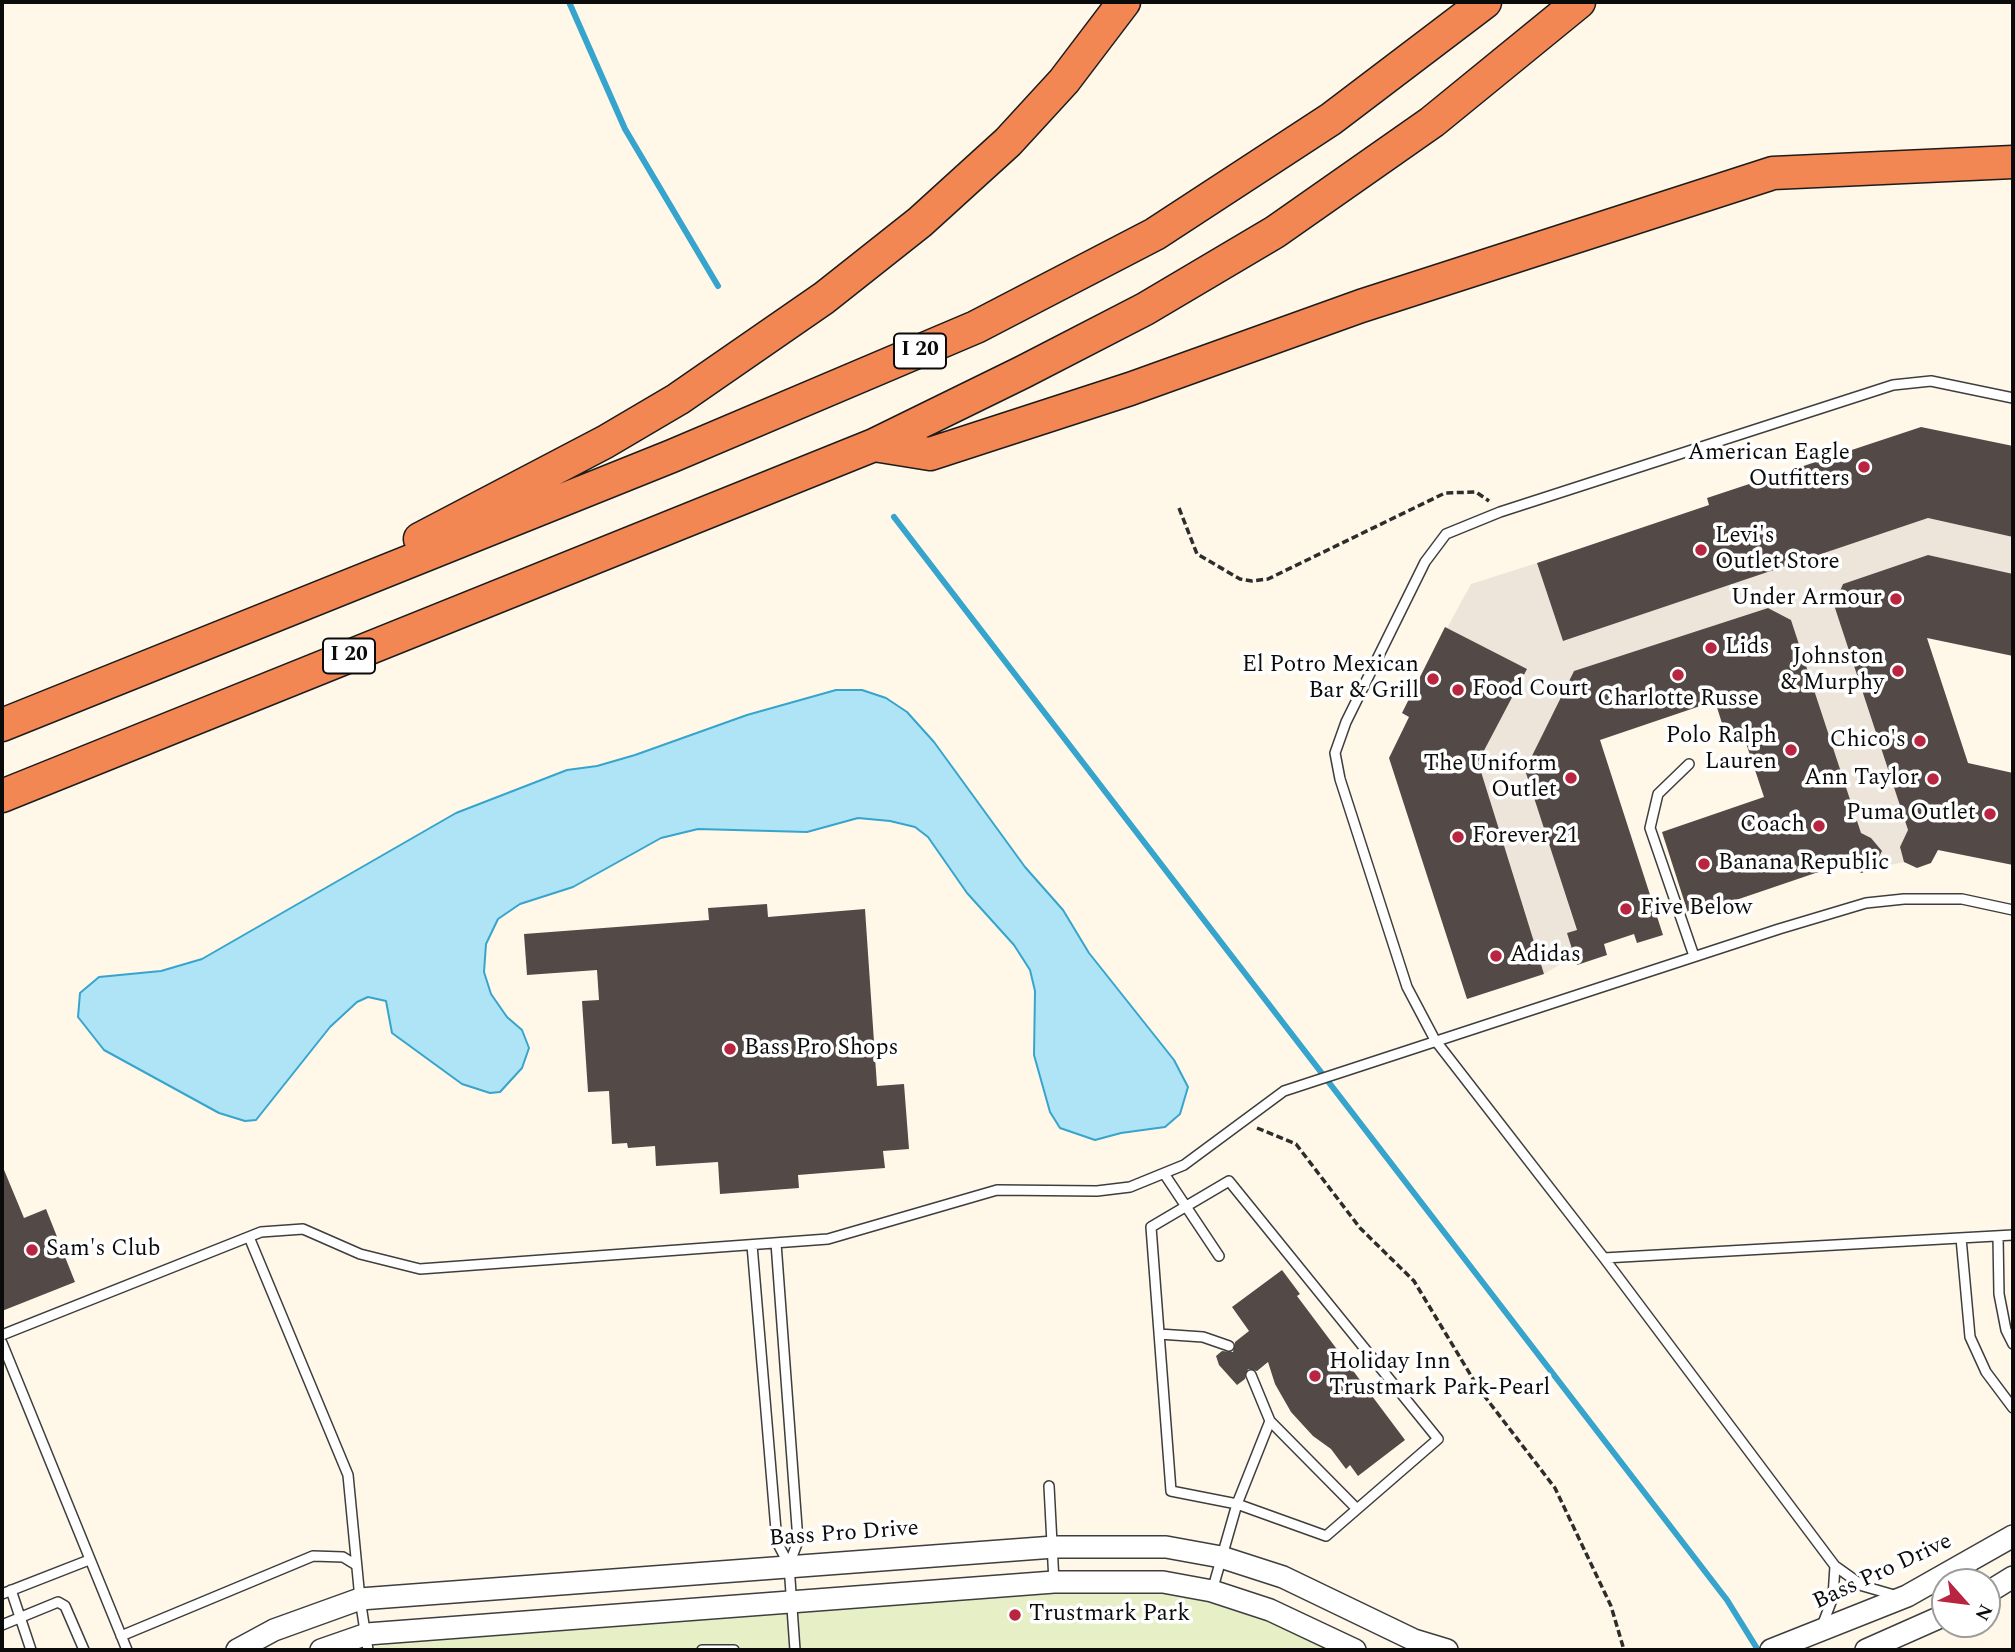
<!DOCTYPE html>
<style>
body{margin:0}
#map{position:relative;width:2015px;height:1652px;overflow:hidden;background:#fff8e9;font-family:Spectral,serif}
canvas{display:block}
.frame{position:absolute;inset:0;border:4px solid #0b0b0b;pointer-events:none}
.north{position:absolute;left:1931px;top:1568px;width:70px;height:70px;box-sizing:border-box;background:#fff;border:2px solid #9d9d9d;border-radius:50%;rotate:118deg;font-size:19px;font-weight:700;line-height:28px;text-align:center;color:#0b0b0b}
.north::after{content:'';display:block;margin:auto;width:24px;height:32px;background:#b92540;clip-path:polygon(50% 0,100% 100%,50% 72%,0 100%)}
</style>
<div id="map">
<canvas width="2015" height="1652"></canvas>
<div class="frame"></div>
<div class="north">N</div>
</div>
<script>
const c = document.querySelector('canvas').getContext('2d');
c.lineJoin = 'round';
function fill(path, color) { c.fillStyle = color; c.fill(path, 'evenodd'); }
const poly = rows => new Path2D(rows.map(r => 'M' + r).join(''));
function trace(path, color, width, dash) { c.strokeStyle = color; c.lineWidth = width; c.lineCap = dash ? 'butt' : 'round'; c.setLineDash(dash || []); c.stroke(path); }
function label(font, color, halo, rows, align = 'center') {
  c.font = font + ' Spectral,serif'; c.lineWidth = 7; c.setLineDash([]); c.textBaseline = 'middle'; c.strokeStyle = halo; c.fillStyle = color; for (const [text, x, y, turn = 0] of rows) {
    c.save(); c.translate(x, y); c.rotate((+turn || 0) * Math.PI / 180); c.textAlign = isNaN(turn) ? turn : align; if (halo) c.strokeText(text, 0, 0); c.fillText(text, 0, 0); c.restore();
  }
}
fill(poly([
 [1113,1589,1169,1591,1231,1603,1334,1650,357,1650,392,1644]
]), '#e6efc6');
fill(poly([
 [1928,518,2013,537,2013,574,1928,555,1843,584,1834,605,1909,833,1900,847,1904,862,1869,870,1878,858,1876,844,1861,834,1791,620,1768,608,1574,671,1526,770,1583,951,1544,974,1478,762,1526,669,1447,628,1471,584,1537,563,1563,641]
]), '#ede5da');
const water = poly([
 [836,690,862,690,886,698,907,712,934,742,1025,867,1063,910,1089,953,1174,1060,1188,1087,1180,1114,1165,1127,1121,1133,1095,1140,1060,1128,1050,1112,1034,1055,1035,991,1030,970,1014,945,967,893,928,837,915,827,890,821,858,818,807,832,698,829,661,838,573,887,520,904,498,919,486,944,484,972,491,994,507,1017,522,1030,529,1048,522,1068,500,1092,490,1093,462,1084,392,1033,386,1001,368,997,357,1002,330,1027,256,1120,245,1121,219,1113,104,1050,78,1017,80,993,99,977,161,971,202,959,456,813,567,770,597,766,635,755,747,715,836,690]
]);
fill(water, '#aee4f5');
trace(water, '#36a4cc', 2);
trace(poly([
 [569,2,625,129,718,286],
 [894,517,1727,1600,1758,1650]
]), '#36a4cc', 6);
fill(poly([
 [1921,427,2013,446,2013,537,1928,518,1563,641,1537,563,1709,505,1707,498],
 [1928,555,2013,574,2013,656,1927,638,1968,763,2013,773,2013,865,1938,850,1931,863,1917,868,1904,862,1900,847,1908,830,1834,605,1843,584],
 [1768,608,1791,620,1861,833,1871,838,1882,851,1875,865,1862,873,1839,865,1689,916,1662,832,1764,797,1741,728,1725,733,1715,701,1600,740,1663,935,1637,943,1634,934,1604,944,1607,955,1577,965,1567,933,1577,930,1525,770,1574,671],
 [1445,627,1527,669,1478,762,1544,974,1467,999,1389,758,1409,717,1402,713],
 [767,904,768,917,865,909,877,1086,904,1084,909,1149,883,1151,885,1168,798,1175,799,1188,720,1194,718,1162,656,1166,655,1146,628,1148,627,1143,612,1144,609,1091,588,1092,582,1001,599,1000,597,970,527,975,524,934,709,920,708,908],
 [2,1165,24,1218,46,1209,75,1282,2,1311],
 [1282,1270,1300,1294,1297,1296,1405,1440,1358,1476,1350,1465,1346,1469,1331,1449,1313,1436,1291,1412,1275,1384,1268,1362,1257,1371,1248,1369,1245,1379,1237,1385,1219,1365,1216,1356,1222,1351,1233,1352,1235,1342,1249,1331,1232,1307]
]), '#534a47');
const service = poly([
 [1689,764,1658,794,1650,828,1694,956],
 [1165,1175,1219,1256],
 [1229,1181,1438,1439,1326,1536,1237,1504,1171,1491,1151,1227,1229,1181],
 [1998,1236,1999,1294,2006,1330,2013,1344],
 [249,1237,348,1475,360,1599,368,1650],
 [1961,1238,1970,1337,1986,1372,2013,1408],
 [776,1243,798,1541,789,1565,795,1650],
 [752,1245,777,1542,789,1565],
 [1604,1258,2013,1235],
 [1159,1334,1203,1337,1229,1346],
 [2,1335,261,1232,303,1229,360,1254,420,1269,828,1239,997,1190,1097,1191,1130,1187,1184,1165,1284,1091,1779,929,1866,903,1904,899,1962,899,2013,910],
 [2,1343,127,1650],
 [1251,1375,1270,1421,1357,1509],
 [1049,1486,1054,1582],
 [11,1590,31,1650],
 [1212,1591,1237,1504,1270,1421],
 [2,1594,89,1560],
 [1894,1595,1863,1586,1835,1566,1604,1258,1435,1040,1407,987,1340,779,1335,753,1346,722,1425,562,1446,534,1500,512,1893,385,1931,381,2013,398],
 [2,1625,58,1602,65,1606,84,1650],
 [1822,1626,1833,1597,1835,1566],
 [121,1636,313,1556,343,1557,356,1565],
 [702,1650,734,1650]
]);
const tertiary = poly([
 [1987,1593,2013,1577],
 [237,1650,274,1630,360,1599,1054,1547,1166,1547,1221,1557,1283,1577,1414,1640,1447,1650],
 [321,1650,367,1634,1054,1582,1163,1582,1212,1591,1270,1610,1355,1650],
 [1771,1650,1907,1596,2013,1536],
 [1866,1650,1945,1615]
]);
const motorway = poly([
 [874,445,930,454,1130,389,1361,306,1773,173,2013,162],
 [420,539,605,442,678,399,824,298,920,222,1008,142,1064,81,1124,2],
 [2,725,672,456,976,327,1155,234,1331,119,1485,2],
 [2,796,874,445,1023,372,1145,309,1275,232,1432,122,1579,2]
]);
trace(service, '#3e3e3e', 12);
trace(tertiary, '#3e3e3e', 24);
trace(motorway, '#1c1c1c', 35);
trace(poly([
 [1179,508,1197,554,1240,579,1252,581,1268,579,1445,493,1476,492,1489,501],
 [1257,1128,1296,1144,1360,1228,1414,1281,1479,1389,1555,1488,1611,1606,1624,1650]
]), '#2d2d2d', 3.5, [7, 3.5]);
trace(service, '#fff', 9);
trace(tertiary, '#fff', 21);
trace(motorway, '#f38753', 32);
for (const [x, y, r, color] of [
 [1864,467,7,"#b92540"],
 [1701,550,7,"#b92540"],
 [1896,599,7,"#b92540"],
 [1711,648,7,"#b92540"],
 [1898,671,7,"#b92540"],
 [1678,675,7,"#b92540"],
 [1433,679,7,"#b92540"],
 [1458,690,7,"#b92540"],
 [1920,741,7,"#b92540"],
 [1791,750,7,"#b92540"],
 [1571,778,7,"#b92540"],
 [1933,779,7,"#b92540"],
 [1990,814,7,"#b92540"],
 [1819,826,7,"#b92540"],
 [1458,837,7,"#b92540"],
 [1704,864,7,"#b92540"],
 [1626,909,7,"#b92540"],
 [1496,956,7,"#b92540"],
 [730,1049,7,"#b92540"],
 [32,1250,7,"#b92540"],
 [1315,1376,7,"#b92540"],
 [1015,1615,7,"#b92540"]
]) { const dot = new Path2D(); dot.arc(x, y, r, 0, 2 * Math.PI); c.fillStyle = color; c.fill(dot); trace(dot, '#fff', 2.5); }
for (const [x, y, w] of [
 [920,351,52],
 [349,656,52]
]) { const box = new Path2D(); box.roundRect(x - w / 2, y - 17.5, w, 35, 5); c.fillStyle = '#fff'; c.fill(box); trace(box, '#0b0b0b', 2); }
label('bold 21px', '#0b0b0b', null, [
 ["I 20",920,351],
 ["I 20",349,656]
]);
label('23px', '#0b0b0b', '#fff', [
 ["American Eagle",1850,454,"right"],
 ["Outfitters",1850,480,"right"],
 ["Levi's",1715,537],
 ["Outlet Store",1715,563],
 ["Under Armour",1882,599,"right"],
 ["Lids",1725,648],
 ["Johnston",1884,658,"right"],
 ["& Murphy",1884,684,"right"],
 ["El Potro Mexican",1419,666,"right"],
 ["Bar & Grill",1419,692,"right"],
 ["Food Court",1472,690],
 ["Charlotte Russe",1678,700,"center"],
 ["Polo Ralph",1777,737,"right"],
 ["Lauren",1777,763,"right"],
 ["Chico's",1906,741,"right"],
 ["The Uniform",1557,765,"right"],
 ["Outlet",1557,791,"right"],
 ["Ann Taylor",1919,779,"right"],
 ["Puma Outlet",1976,814,"right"],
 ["Coach",1805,826,"right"],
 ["Forever 21",1472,837],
 ["Banana Republic",1718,864],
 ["Five Below",1640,909],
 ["Adidas",1510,956],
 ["Bass Pro Shops",744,1049],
 ["Sam's Club",46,1250],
 ["Holiday Inn",1329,1363],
 ["Trustmark Park-Pearl",1329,1389],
 ["Trustmark Park",1029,1615]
], 'left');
label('23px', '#0b0b0b', '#fff', [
 ["Bass Pro Drive",844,1535,-4],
 ["Bass Pro Drive",1883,1573,-25]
]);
</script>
